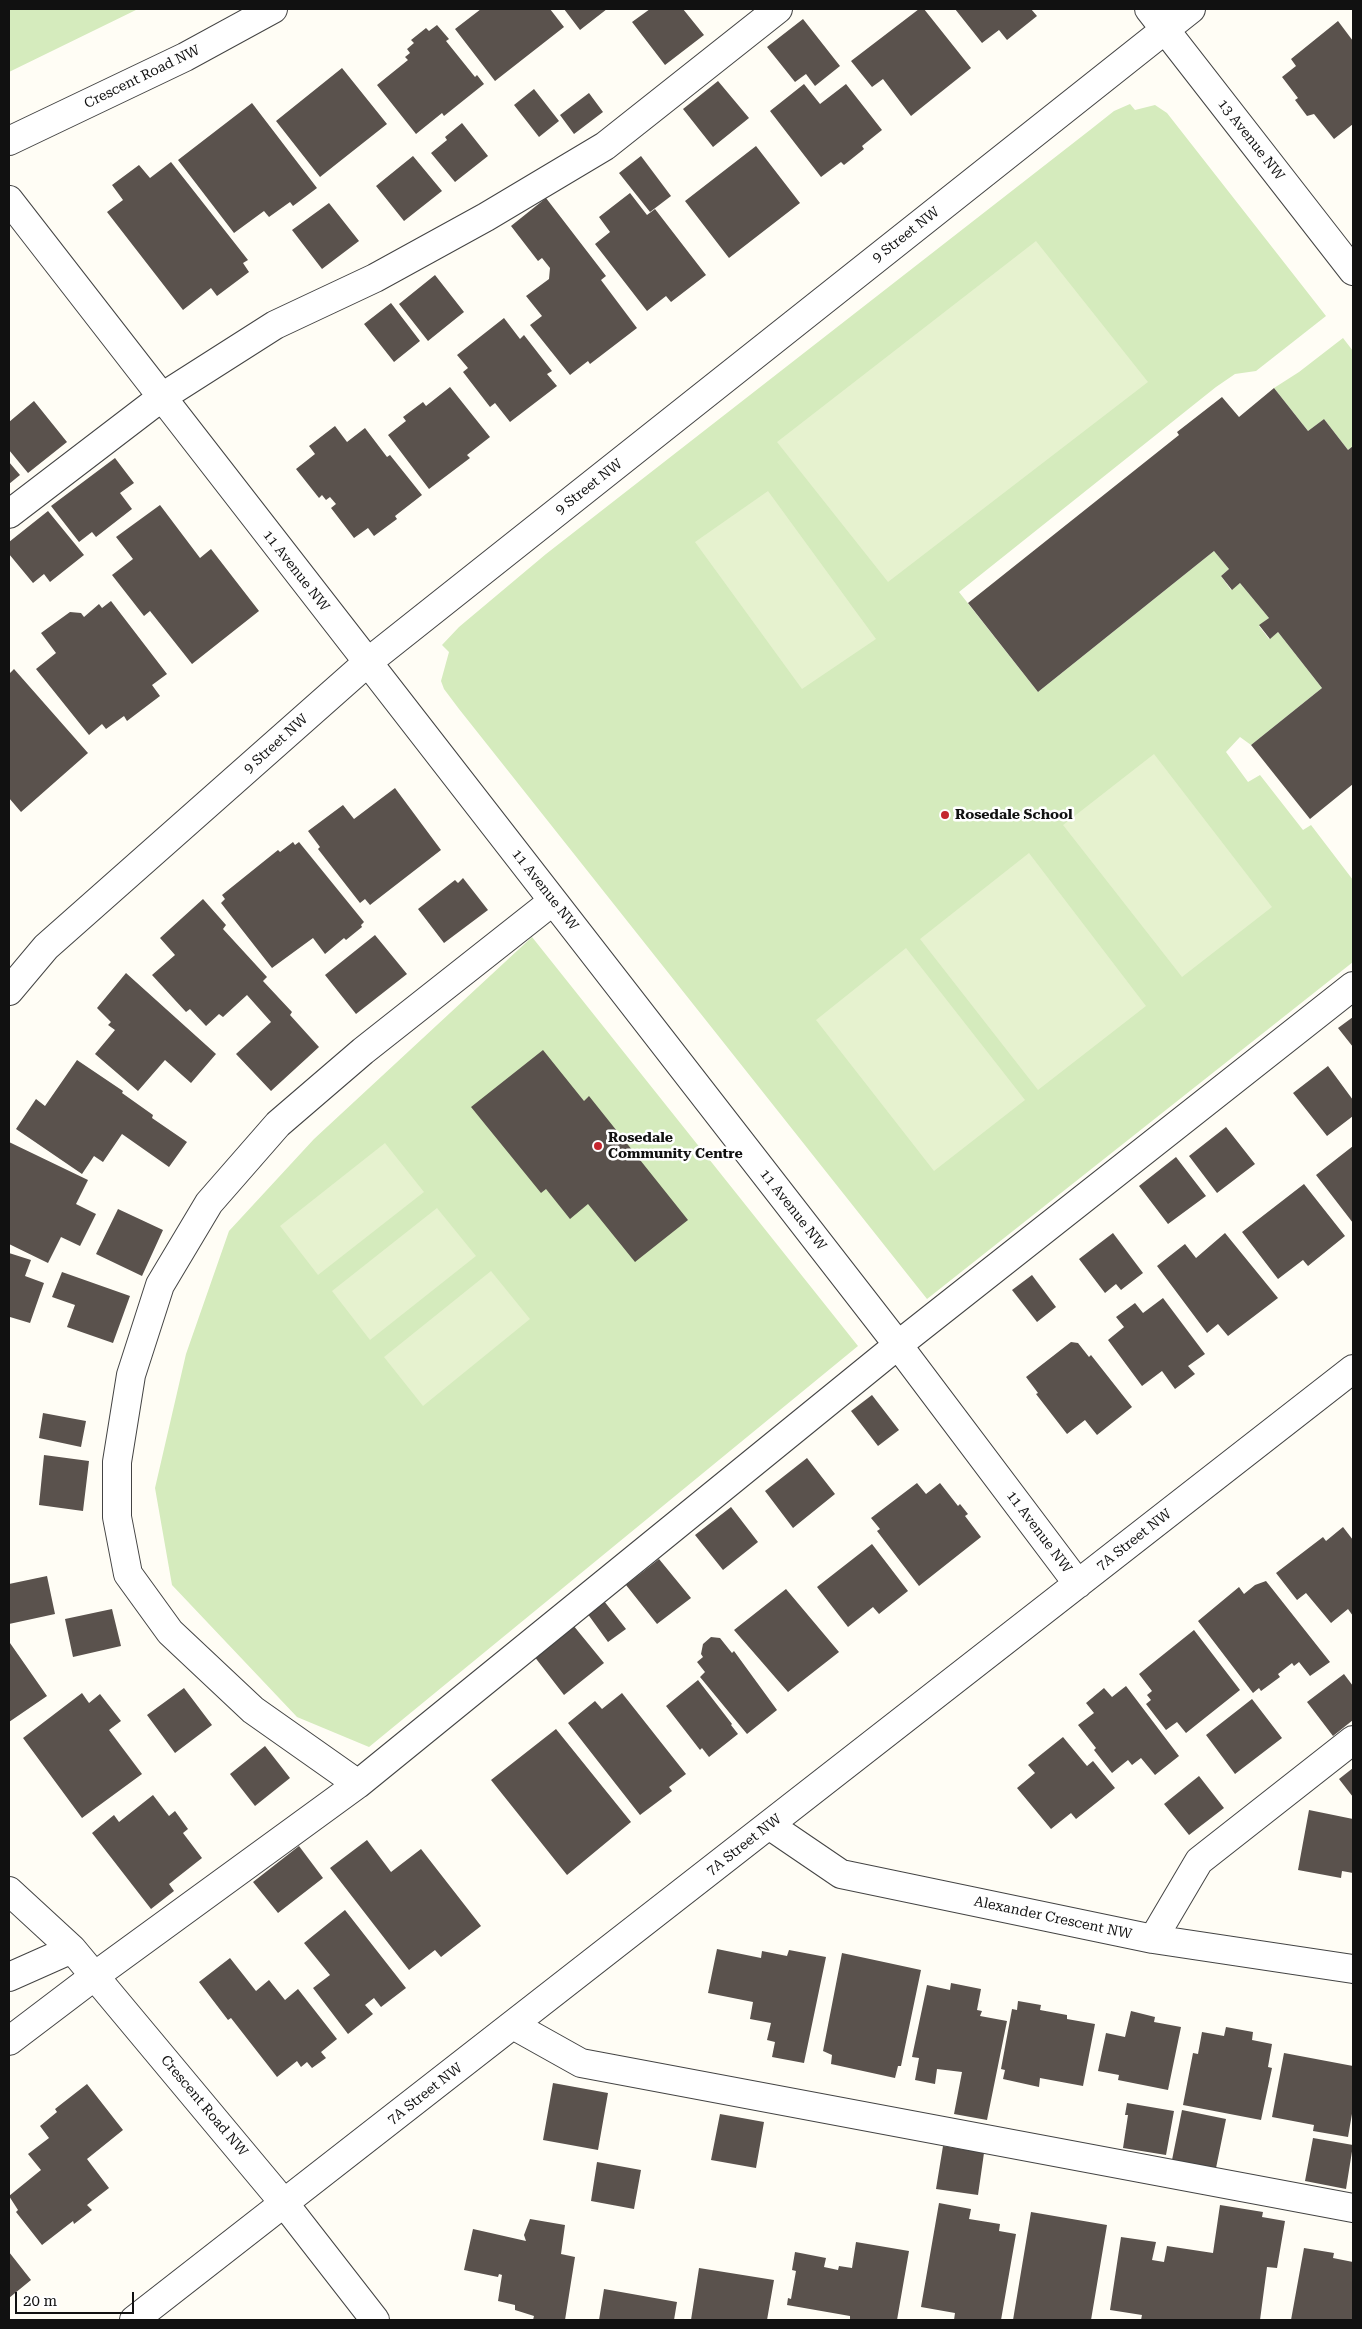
<!DOCTYPE html>
<style>
body{margin:0}
#map{position:relative;width:1362px;height:2329px;overflow:hidden;background:#fffdf5;font-family:"Roboto Serif",serif}
canvas{display:block}
.frame{position:absolute;inset:0;border:10px solid #111;pointer-events:none}
.scale{position:absolute;left:15px;top:2292px;width:119px;height:22px;box-sizing:border-box;border:2px solid #111;border-top:0;padding-left:6px;font-size:15px;line-height:18px;white-space:nowrap;color:#111;-webkit-text-stroke:4px #fff;paint-order:stroke}
</style>
<div id="map">
<canvas width="1362" height="2329"></canvas>
<div class="frame"></div>
<div class="scale">20 m</div>
</div>
<script>
const c = document.querySelector('canvas').getContext('2d');
c.lineJoin = 'round';
function fill(path, color) { c.fillStyle = color; c.fill(path, 'evenodd'); }
const poly = rows => new Path2D(rows.map(r => 'M' + r).join(''));
function trace(path, color, width, dash) { c.strokeStyle = color; c.lineWidth = width; c.lineCap = dash ? 'butt' : 'round'; c.setLineDash(dash || []); c.stroke(path); }
function label(font, color, halo, rows, align = 'center') {
  c.font = font + ' "Roboto Serif",serif'; c.lineWidth = 5; c.setLineDash([]); c.textBaseline = 'middle'; c.strokeStyle = halo; c.fillStyle = color; for (const [text, x, y, turn = 0] of rows) {
    c.save(); c.translate(x, y); c.rotate((+turn || 0) * Math.PI / 180); c.textAlign = isNaN(turn) ? turn : align; if (halo) c.strokeText(text, 0, 0); c.fillText(text, 0, 0); c.restore();
  }
}
fill(poly([
 [9,9,138,9,9,72],
 [1130,104,1135,110,1155,105,1167,113,1326,316,1256,371,1235,374,1216,387,959,592,1038,692,1214,551,1229,569,1221,576,1231,590,1240,583,1269,618,1259,626,1269,639,1278,632,1322,688,1251,745,1240,737,1226,752,1248,782,1260,775,1303,830,1311,825,1353,880,1353,962,927,1299,459,709,444,689,441,681,449,652,442,645,459,627,546,554,1090,130,1114,111],
 [1343,338,1353,351,1353,446,1348,450,1324,419,1308,431,1274,388,1299,372],
 [532,937,858,1346,369,1747,297,1717,172,1585,155,1488,186,1354,229,1231,314,1139]
]), '#d5ebbd');
fill(poly([
 [1036,241,1148,382,888,582,777,442],
 [768,491,876,639,802,689,695,542],
 [1154,754,1272,907,1182,977,1063,825],
 [1029,853,1146,1006,1038,1090,920,939],
 [906,948,1025,1100,934,1171,816,1020],
 [385,1143,424,1192,318,1275,280,1226],
 [437,1208,476,1256,370,1340,332,1291],
 [491,1271,530,1319,423,1406,384,1357]
]), '#e6f2cf');
fill(poly([
 [481,9,550,9,564,27,495,81,455,29],
 [564,9,607,9,580,30],
 [650,9,683,9,704,35,665,65,632,22],
 [919,9,924,9,971,68,911,116,883,79,872,87,851,61],
 [955,9,1031,9,1037,16,1007,40,999,30,982,43],
 [803,19,840,66,815,86,806,74,795,82,767,47],
 [1338,21,1353,41,1353,124,1334,139,1314,114,1307,116,1295,100,1298,98,1282,77,1296,66,1291,59],
 [437,25,449,39,446,41,475,77,477,75,484,84,444,116,442,113,416,134,377,85,408,60,405,57,410,53,407,49,414,43,411,40,426,28,429,31],
 [342,68,387,124,320,177,276,121],
 [718,81,749,118,713,147,683,109],
 [804,84,820,104,846,84,882,130,862,146,864,149,844,165,841,162,821,177,770,111],
 [534,89,559,121,539,137,514,105],
 [589,93,603,112,574,134,560,115],
 [252,103,317,188,293,206,290,202,269,217,264,211,234,233,178,160],
 [462,123,488,156,455,182,431,153,447,140,445,137],
 [756,146,800,203,729,258,685,201],
 [413,156,442,191,404,221,376,186],
 [641,156,671,196,650,212,619,173],
 [171,162,248,260,243,263,249,272,217,296,211,288,183,310,107,212,123,200,112,185,139,165,150,178],
 [630,193,647,215,655,209,706,275,671,302,666,296,647,311,595,244,610,232,599,217],
 [546,198,606,276,601,280,637,328,590,364,588,361,570,375,530,325,542,316,526,296,549,279,550,268,542,258,538,261,511,226],
 [329,203,359,241,322,269,292,230],
 [435,275,464,312,428,341,399,304],
 [391,303,420,341,394,362,364,324],
 [504,318,520,339,524,335,552,371,547,374,557,386,510,422,495,403,490,407,463,372,468,368,457,355],
 [450,387,490,437,467,455,470,458,429,489,388,435,406,421,403,417,423,402,426,406],
 [1274,388,1308,431,1324,419,1348,450,1353,446,1353,784,1310,819,1251,745,1322,688,1278,632,1270,639,1259,625,1269,618,1240,583,1232,590,1221,576,1229,569,1214,551,1038,692,968,603,1179,435,1177,432,1222,397,1239,417],
 [34,401,67,442,28,473,9,450,9,422],
 [335,426,347,442,365,428,387,457,390,455,422,495,395,516,397,519,374,536,368,528,354,538,331,508,336,504,330,497,326,500,322,495,319,498,296,469,315,454,309,446],
 [115,458,134,483,120,493,132,509,96,537,92,532,79,542,51,506],
 [9,462,20,475,9,484],
 [160,505,200,558,211,549,259,611,192,664,150,611,144,616,112,575,133,559,116,537],
 [48,511,84,555,50,582,44,574,33,583,9,554,9,542],
 [111,601,167,674,152,685,160,696,127,721,124,716,106,729,102,724,89,735,36,669,56,653,41,633,70,612,81,613,84,617,99,604,102,608],
 [14,669,88,753,21,812,9,798,9,674],
 [395,788,441,850,370,905,365,899,360,903,318,849,320,847,308,831,343,805,354,819],
 [293,842,295,845,299,842,364,922,361,925,362,927,346,940,344,938,325,954,313,938,272,968,221,903,225,899,222,895,278,850,280,852],
 [463,878,488,910,444,943,418,909,455,880,458,883],
 [203,899,226,925,223,929,267,977,263,981,292,1012,290,1015,319,1047,271,1091,236,1054,271,1022,247,995,223,1017,219,1014,206,1026,190,1009,186,1012,152,975,175,955,160,938],
 [375,935,407,974,356,1014,325,975],
 [126,973,216,1054,191,1083,165,1060,138,1091,95,1054,115,1030,108,1025,111,1022,97,1008],
 [1353,1017,1353,1047,1338,1028],
 [543,1050,584,1101,589,1096,688,1220,635,1262,588,1204,570,1219,546,1189,541,1193,471,1107],
 [77,1060,123,1091,122,1093,153,1115,152,1118,187,1142,169,1167,122,1134,103,1162,94,1156,82,1174,16,1129,36,1099,45,1106],
 [1328,1066,1353,1100,1353,1116,1327,1136,1293,1093],
 [1226,1127,1255,1164,1217,1193,1189,1156],
 [9,1142,88,1180,76,1204,96,1214,80,1246,61,1237,48,1263,9,1244],
 [1353,1146,1353,1223,1316,1175],
 [1176,1157,1206,1196,1168,1224,1139,1186],
 [1304,1184,1345,1236,1308,1266,1303,1260,1278,1279,1242,1232],
 [118,1209,163,1230,142,1276,96,1254],
 [1113,1233,1143,1273,1121,1290,1116,1284,1105,1293,1079,1259],
 [1225,1233,1278,1298,1228,1336,1218,1324,1207,1333,1157,1266,1185,1244,1196,1258],
 [9,1253,31,1260,25,1276,44,1283,30,1323,10,1317,9,1321],
 [62,1272,130,1296,113,1343,67,1327,75,1305,52,1297],
 [1032,1275,1056,1307,1037,1322,1012,1290],
 [1163,1298,1205,1354,1188,1366,1195,1374,1175,1389,1162,1371,1142,1386,1108,1340,1124,1327,1116,1317,1135,1303,1143,1313],
 [1071,1342,1078,1343,1089,1357,1091,1355,1132,1407,1097,1435,1085,1420,1067,1434,1036,1394,1038,1393,1026,1377],
 [872,1395,899,1430,878,1446,851,1411],
 [43,1413,86,1421,81,1447,39,1438],
 [44,1455,89,1461,83,1511,39,1505],
 [807,1458,835,1494,793,1528,765,1491],
 [917,1483,926,1494,940,1483,958,1506,960,1504,968,1514,965,1516,981,1537,919,1586,877,1531,880,1529,871,1518],
 [731,1507,758,1542,723,1570,695,1535],
 [1343,1527,1353,1540,1353,1616,1348,1609,1331,1623,1306,1593,1297,1600,1276,1573,1323,1537,1326,1541],
 [872,1544,908,1591,879,1614,873,1607,848,1627,817,1587],
 [659,1559,691,1598,657,1624,626,1585],
 [47,1576,55,1614,9,1624,9,1584],
 [1266,1581,1330,1662,1310,1676,1299,1662,1294,1666,1292,1663,1278,1674,1280,1677,1261,1691,1259,1688,1253,1693,1198,1621,1239,1587,1244,1594,1255,1585],
 [786,1589,839,1652,788,1692,734,1630],
 [604,1601,626,1629,608,1642,587,1613],
 [112,1609,121,1646,73,1657,65,1619],
 [573,1625,604,1663,564,1695,534,1656],
 [1194,1630,1240,1690,1186,1733,1177,1722,1166,1730,1146,1704,1151,1700,1147,1695,1152,1691,1139,1674],
 [711,1637,720,1638,732,1653,734,1651,777,1710,747,1734,700,1677,705,1672,697,1662,703,1657,701,1654,703,1644],
 [10,1643,47,1696,9,1722,9,1644],
 [1344,1674,1353,1686,1353,1720,1333,1736,1307,1702],
 [698,1680,732,1724,731,1725,738,1734,709,1757,702,1748,700,1750,666,1706],
 [1126,1686,1179,1756,1155,1775,1141,1758,1132,1765,1128,1760,1112,1773,1094,1750,1096,1748,1078,1725,1094,1713,1086,1703,1104,1688,1112,1697],
 [184,1688,212,1725,175,1753,147,1715],
 [82,1693,89,1703,100,1694,121,1721,109,1730,142,1774,82,1818,23,1738],
 [622,1693,686,1774,669,1787,672,1791,640,1815,568,1723,595,1701,602,1709],
 [1252,1699,1282,1738,1235,1774,1206,1735],
 [556,1729,631,1822,567,1875,491,1780],
 [1063,1737,1087,1766,1093,1761,1115,1788,1076,1819,1071,1813,1051,1829,1017,1788,1035,1773,1028,1765],
 [265,1746,290,1778,255,1806,230,1774],
 [1353,1768,1353,1797,1339,1779],
 [1199,1776,1224,1808,1189,1835,1164,1804],
 [153,1795,169,1816,175,1811,188,1829,183,1833,202,1858,169,1884,174,1891,151,1909,92,1833,114,1815,119,1822],
 [1309,1810,1353,1819,1353,1873,1342,1871,1341,1878,1298,1870],
 [367,1840,391,1872,421,1849,481,1926,441,1957,435,1950,409,1970,330,1868],
 [299,1846,323,1878,278,1913,253,1882],
 [345,1910,406,1988,381,2007,374,1998,365,2005,373,2014,348,2034,313,1988,330,1975,304,1943],
 [717,1949,761,1958,762,1951,787,1956,789,1950,826,1957,804,2063,772,2057,775,2042,767,2040,771,2023,750,2019,753,2002,708,1993],
 [842,1953,921,1970,901,2066,898,2066,895,2078,831,2064,832,2055,823,2051],
 [230,1958,256,1991,269,1980,285,2000,298,1989,337,2039,321,2052,326,2058,312,2068,307,2062,301,2067,297,2061,277,2077,231,2018,228,2020,199,1982],
 [951,1983,981,1989,977,2010,982,2011,980,2016,1007,2021,987,2120,954,2114,962,2072,937,2069,935,2084,915,2080,919,2058,912,2057,927,1985,950,1990],
 [1018,2001,1041,2005,1040,2010,1067,2015,1067,2019,1095,2024,1083,2086,1040,2078,1039,2087,1003,2079,1005,2070,1001,2069,1012,2009,1017,2010],
 [1131,2011,1155,2017,1154,2022,1181,2027,1168,2090,1118,2080,1119,2075,1098,2071,1106,2033,1125,2037],
 [1226,2027,1253,2032,1252,2040,1272,2044,1268,2067,1272,2068,1261,2120,1183,2105,1193,2053,1198,2054,1202,2032,1224,2036],
 [1284,2053,1353,2066,1353,2108,1348,2137,1313,2131,1314,2125,1272,2117],
 [553,2083,608,2093,598,2150,543,2140],
 [87,2084,123,2130,87,2159,109,2188,87,2205,92,2210,74,2224,73,2221,42,2245,16,2212,18,2210,9,2196,41,2170,28,2154,49,2138,40,2126,57,2112,55,2109],
 [1127,2103,1174,2111,1166,2155,1123,2148,1128,2115,1125,2115],
 [1182,2110,1226,2119,1216,2168,1172,2160],
 [720,2114,764,2122,756,2168,711,2160],
 [1313,2138,1353,2145,1346,2189,1305,2181],
 [943,2146,984,2153,978,2195,936,2189],
 [597,2162,641,2170,634,2209,591,2201],
 [939,2203,971,2209,969,2219,1000,2224,999,2231,1016,2234,1001,2320,954,2320,955,2313,921,2307],
 [1220,2205,1263,2212,1262,2217,1285,2221,1277,2268,1267,2267,1260,2320,1141,2320,1142,2315,1110,2310,1121,2237,1156,2242,1152,2260,1164,2262,1167,2246,1213,2253],
 [1031,2212,1107,2225,1091,2320,1013,2320],
 [530,2219,565,2225,561,2254,575,2257,565,2320,533,2320,534,2316,515,2310,515,2305,498,2301,502,2275,499,2274,498,2277,464,2270,473,2229,526,2241,524,2235],
 [856,2242,909,2251,897,2320,850,2320,850,2316,787,2305,788,2298,791,2299,796,2271,792,2270,795,2252,826,2258,824,2267,838,2270,839,2266,852,2268],
 [1304,2248,1334,2253,1333,2258,1353,2262,1353,2320,1291,2320],
 [9,2252,31,2280,9,2298],
 [699,2268,774,2280,767,2320,691,2320],
 [604,2289,677,2302,674,2320,599,2320]
]), '#5a524d');
const minor = poly([
 [1149,9,1353,271],
 [9,141,185,57,273,9],
 [9,200,898,1345,1078,1584],
 [9,514,162,397,275,325,375,278,486,217,605,146,778,9],
 [9,991,46,947,368,662,1191,9],
 [358,1784,253,1710,170,1632,128,1574,117,1517,117,1462,131,1375,160,1285,209,1203,278,1124,363,1051,553,901],
 [769,1825,841,1874,1153,1939,1353,1969],
 [9,1891,72,1949],
 [1153,1939,1199,1861,1353,1740],
 [9,1977,72,1949,284,2203,375,2320],
 [513,2025,581,2063,1353,2208],
 [9,2041,96,1975,358,1784,898,1345,1353,986],
 [134,2320,1353,1369]
]);
trace(minor, '#444', 30);
trace(minor, '#fff', 28);
for (const [x, y, r, color] of [
 [945,815,5,"#c4262e"],
 [598,1146,5,"#c4262e"]
]) { const dot = new Path2D(); dot.arc(x, y, r, 0, 2 * Math.PI); c.fillStyle = color; c.fill(dot); trace(dot, '#fff', 2); }
label('14px', '#111', '#fff', [
 ["Crescent Road NW",142,77,-26],
 ["13 Avenue NW",1251,140,52],
 ["9 Street NW",906,235,-38],
 ["9 Street NW",589,487,-38],
 ["11 Avenue NW",296,571,52],
 ["9 Street NW",276,744,-42],
 ["11 Avenue NW",545,890,52],
 ["11 Avenue NW",793,1210,52],
 ["11 Avenue NW",1039,1532,53],
 ["7A Street NW",1134,1540,-38],
 ["7A Street NW",744,1845,-38],
 ["Alexander Crescent NW",1053,1918,12],
 ["7A Street NW",425,2094,-38],
 ["Crescent Road NW",204,2106,50]
]);
label('bold 14px', '#111', '#fff', [
 ["Rosedale School",955,815],
 ["Rosedale",608,1138],
 ["Community Centre",608,1154]
], 'left');
</script>
